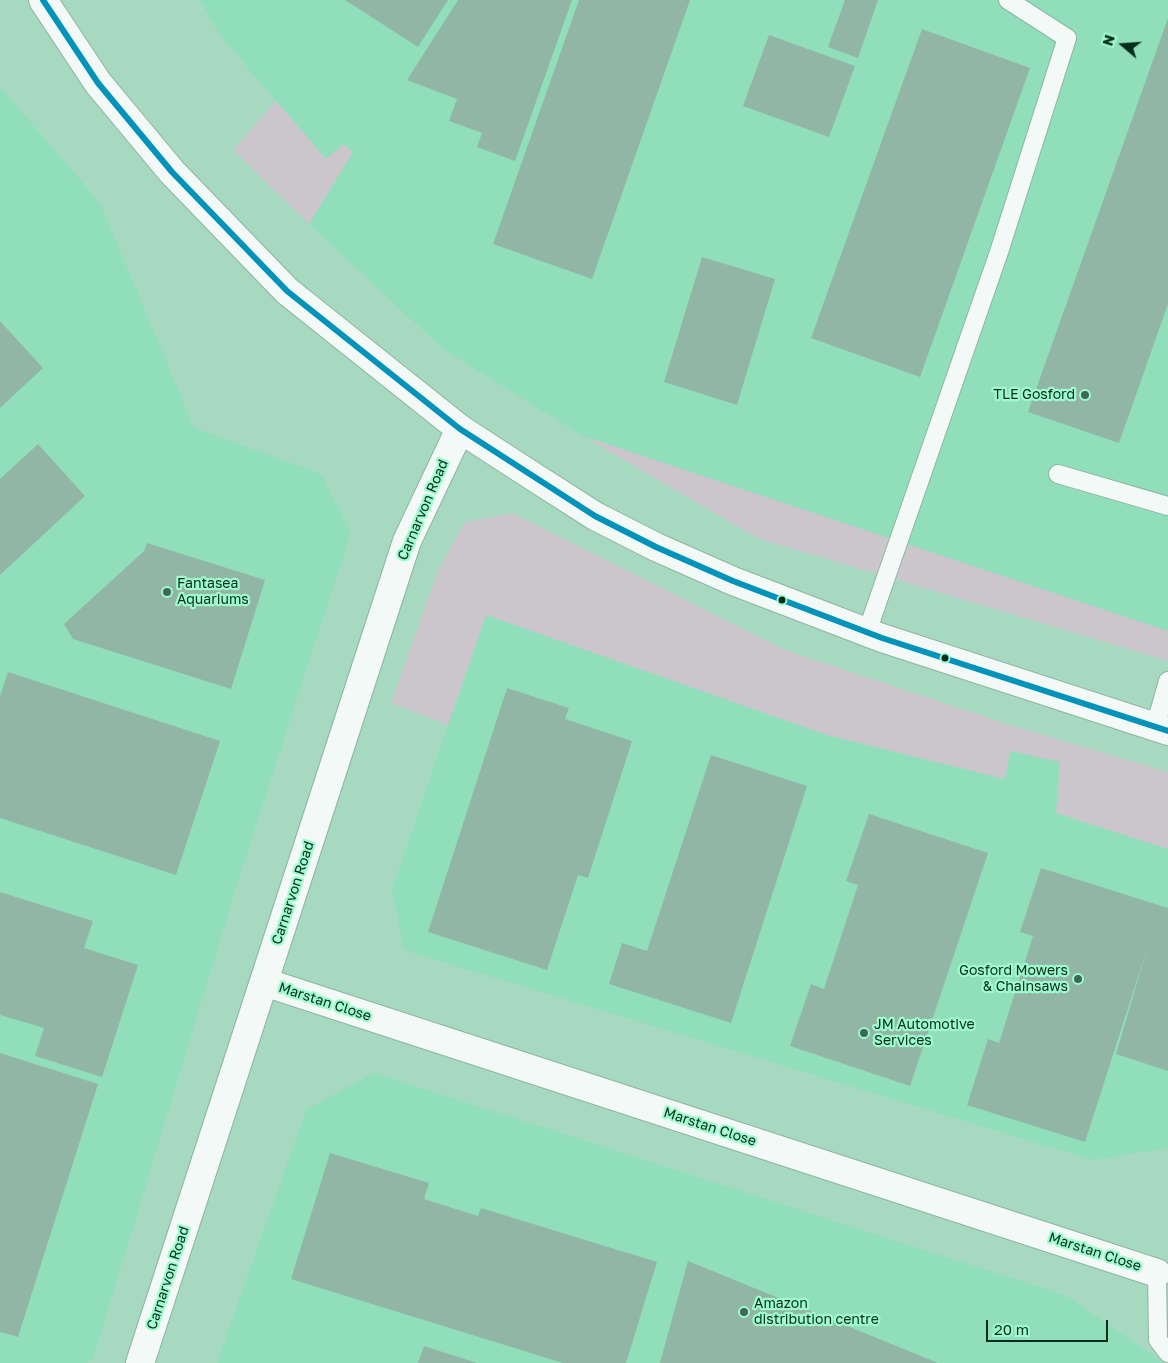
<!DOCTYPE html>
<style>
body{margin:0}
#map{position:relative;width:1168px;height:1363px;overflow:hidden;background:#a7d8c0;font-family:"Golos Text",sans-serif}
canvas{display:block}
.north{position:absolute;left:1098px;top:20px;width:50px;height:50px;-webkit-text-stroke:4px #9ffbce;paint-order:stroke;rotate:288deg;font-size:14px;font-weight:700;line-height:20px;text-align:center;color:#042d1d}
.north::after{content:'';display:block;margin:auto;width:18px;height:22px;background:#042d1d;clip-path:polygon(50% 0,100% 100%,50% 72%,0 100%)}
.scale{position:absolute;left:986px;top:1320px;width:122px;height:22px;box-sizing:border-box;border:2px solid #042d1d;border-top:0;padding-left:6px;font-size:15px;line-height:18px;white-space:nowrap;color:#042d1d;-webkit-text-stroke:4px #9ffbce;paint-order:stroke}
</style>
<div id="map">
<canvas width="1168" height="1363"></canvas>
<div class="north">N</div>
<div class="scale">20 m</div>
</div>
<script>
const c = document.querySelector('canvas').getContext('2d');
c.lineJoin = 'round';
function fill(path, color) { c.fillStyle = color; c.fill(path, 'evenodd'); }
const poly = rows => new Path2D(rows.map(r => 'M' + r).join(''));
function trace(path, color, width, dash) { c.strokeStyle = color; c.lineWidth = width; c.lineCap = dash ? 'butt' : 'round'; c.setLineDash(dash || []); c.stroke(path); }
function label(font, color, halo, rows, align = 'center') {
  c.font = font + ' "Golos Text",sans-serif'; c.lineWidth = 4.5; c.setLineDash([]); c.textBaseline = 'middle'; c.strokeStyle = halo; c.fillStyle = color; for (const [text, x, y, turn = 0] of rows) {
    c.save(); c.translate(x, y); c.rotate((+turn || 0) * Math.PI / 180); c.textAlign = isNaN(turn) ? turn : align; if (halo) c.strokeText(text, 0, 0); c.fillText(text, 0, 0); c.restore();
  }
}
fill(poly([
 [200,0,1168,0,1168,631,583,436,442,348,309,224,353,152,326,159,220,35],
 [0,87,100,203,194,428,321,474,351,532,241,871,93,1359,86,1363,0,1363],
 [486,614,827,735,1004,779,1010,751,1061,762,1056,813,1168,849,1168,1148,1093,1160,404,950,392,890],
 [374,1073,1067,1296,1164,1363,217,1363,306,1110]
]), '#90dfba');
fill(poly([
 [276,101,326,159,343,144,353,152,309,224,233,150],
 [583,436,1168,631,1168,661,757,538],
 [513,513,785,650,1016,727,1168,772,1168,849,1056,813,1060,762,1010,751,1005,779,827,735,486,615,448,725,391,703,439,568,465,522]
]), '#cac6cb');
fill(poly([
 [345,0,448,0,418,47],
 [458,0,572,0,515,161,477,147,482,133,449,121,457,99,407,80],
 [579,0,690,0,592,279,493,244],
 [845,0,878,0,858,58,828,47],
 [1168,18,1168,304,1119,443,1028,412],
 [922,29,1030,68,920,377,811,338],
 [769,35,855,66,829,137,743,106],
 [702,257,775,279,737,405,664,382],
 [0,321,43,368,0,408],
 [38,444,85,496,0,575,0,479],
 [147,543,265,580,231,689,73,639,64,624,144,551],
 [8,672,220,741,176,875,0,818,0,696],
 [507,688,569,708,565,719,632,741,588,878,578,875,547,970,428,932],
 [711,755,807,786,731,1023,609,984,622,943,647,951],
 [869,814,988,853,910,1086,790,1046,811,984,824,989,858,885,846,881],
 [1041,868,1168,908,1168,1071,1116,1054,1147,949,1085,1142,967,1105,988,1039,999,1043,1033,936,1020,932],
 [0,892,93,921,84,948,138,965,102,1077,35,1056,44,1028,0,1015],
 [0,1053,98,1084,18,1337,0,1332],
 [330,1153,429,1183,424,1199,478,1216,481,1208,657,1262,626,1363,563,1363,291,1279],
 [688,1261,938,1363,660,1363],
 [424,1346,477,1363,418,1363]
]), '#92b6a5');
const lane = poly([
 [1058,474,1168,506],
 [867,632,999,252,1067,38,1008,0],
 [1155,727,1168,681],
 [1157,1273,1158,1340,1168,1353]
]);
const street = poly([
 [264,982,1157,1273],
 [140,1363,407,541,460,429]
]);
const primary = poly([
 [43,0,98,83,172,172,287,291,460,429,534,477,595,516,656,547,733,581,882,638,1168,731]
]);
trace(lane, '#8db5a2', 20);
trace(street, '#8db5a2', 30);
trace(primary, '#8db5a2', 30);
trace(lane, '#f2f9f6', 18);
trace(street, '#f2f9f6', 28);
trace(primary, '#f2f9f6', 28);
trace(poly([
 [43,0,98,83,172,172,287,291,460,429,595,516,656,547,733,581,882,638,1168,731]
]), '#0193ba', 6);
for (const [x, y, r, color] of [
 [1085,395,5,"#3d6956"],
 [167,592,5,"#3d6956"],
 [782,600,4.5,"#042d1d"],
 [945,658,4.5,"#042d1d"],
 [1078,979,5,"#3d6956"],
 [864,1033,5,"#3d6956"],
 [744,1312,5,"#3d6956"]
]) { const dot = new Path2D(); dot.arc(x, y, r, 0, 2 * Math.PI); c.fillStyle = color; c.fill(dot); trace(dot, '#9ffbce', 2); }
label('14px', '#042d1d', '#9ffbce', [
 ["TLE Gosford",1075,395,"right"],
 ["Fantasea",177,584],
 ["Aquariums",177,600],
 ["Gosford Mowers",1068,971,"right"],
 ["& Chainsaws",1068,987,"right"],
 ["JM Automotive",874,1025],
 ["Services",874,1041],
 ["Amazon",754,1304],
 ["distribution centre",754,1320]
], 'left');
label('14px', '#042d1d', '#9ffbce', [
 ["Carnarvon Road",423,510,-67],
 ["Carnarvon Road",293,893,-72],
 ["Marstan Close",325,1002,18],
 ["Marstan Close",710,1127,18],
 ["Marstan Close",1095,1252,18],
 ["Carnarvon Road",168,1278,-72]
]);
</script>
